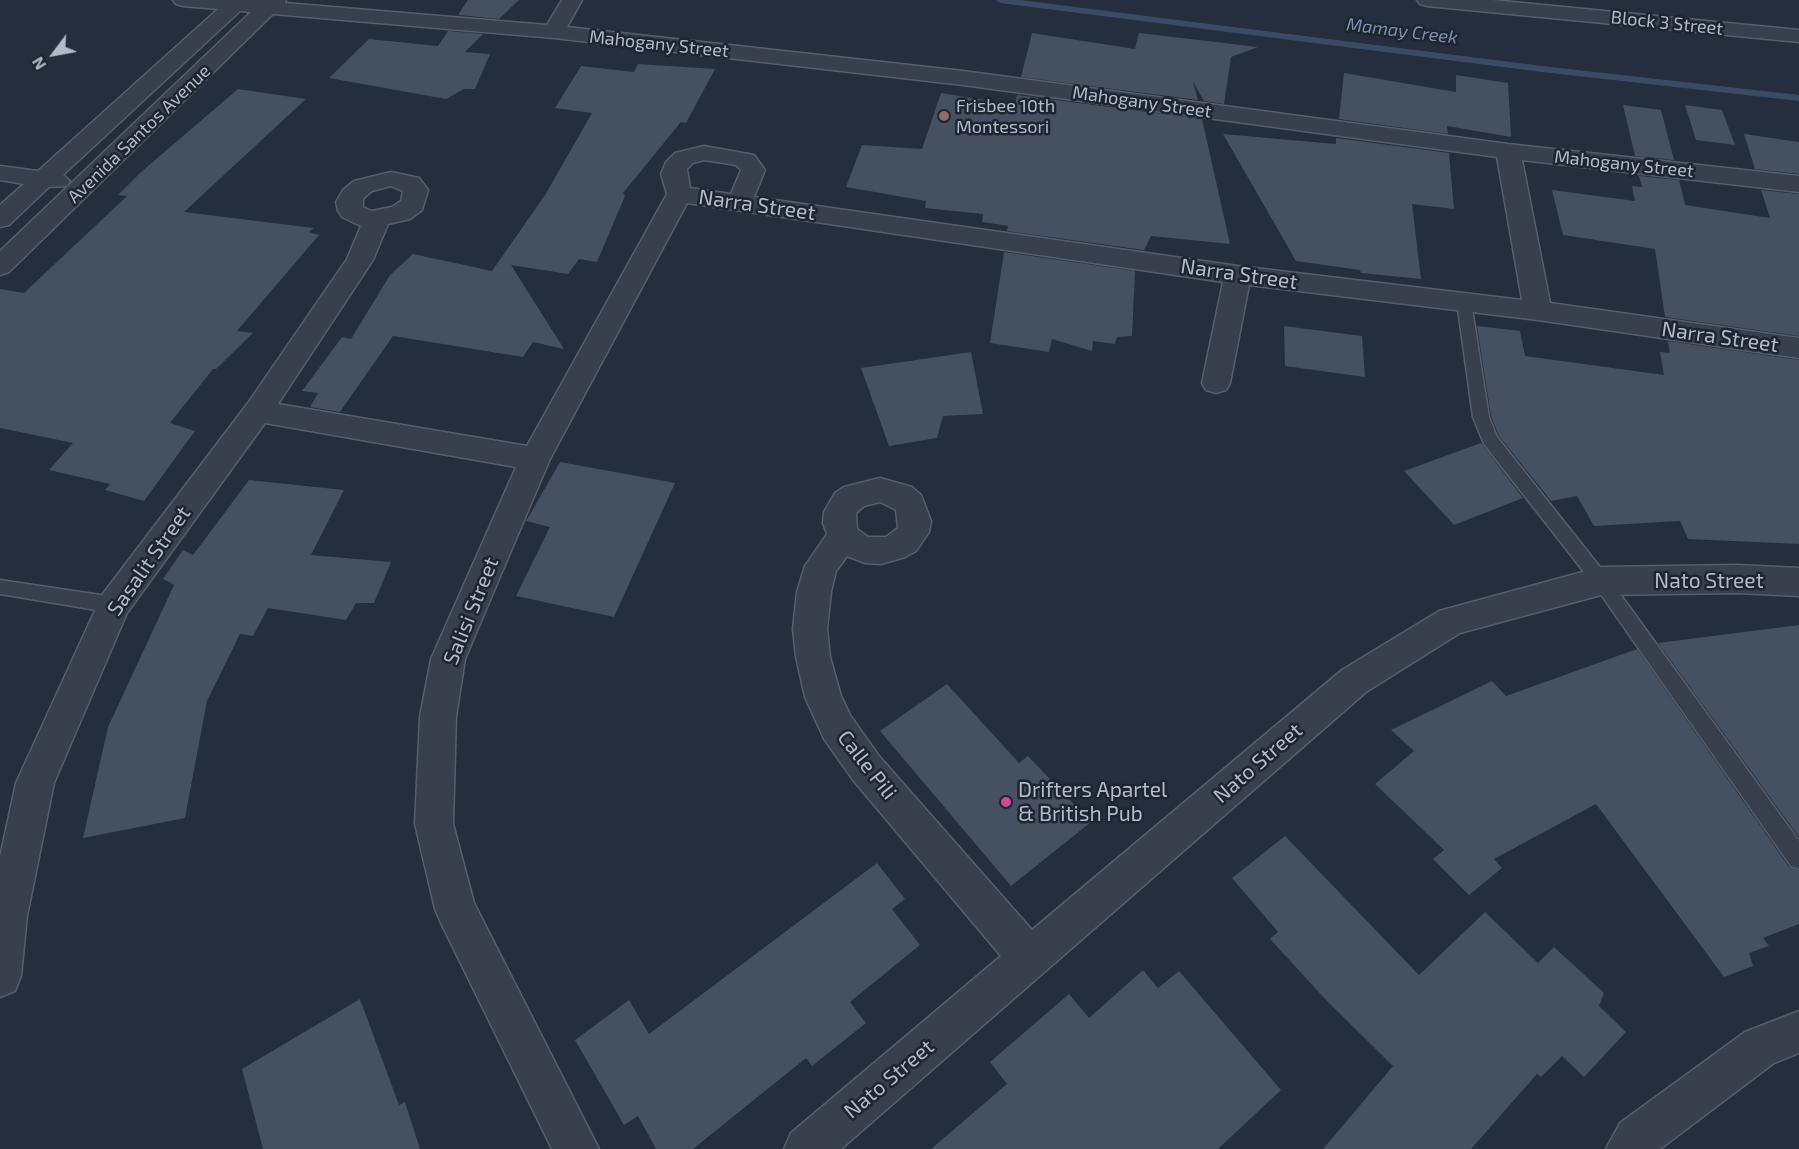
<!DOCTYPE html>
<style>
body{margin:0}
#map{position:relative;width:1799px;height:1149px;overflow:hidden;background:#242e3c;font-family:"Exo 2",sans-serif}
canvas{display:block}
.north{position:absolute;left:24px;top:24px;width:60px;height:60px;-webkit-text-stroke:4px #1d2531;paint-order:stroke;rotate:238deg;font-size:16px;font-weight:700;line-height:24px;text-align:center;color:#b3bbc7}
.north::after{content:'';display:block;margin:auto;width:21px;height:27px;background:#b3bbc7;clip-path:polygon(50% 0,100% 100%,50% 72%,0 100%)}
</style>
<div id="map">
<canvas width="1799" height="1149"></canvas>
<div class="north">N</div>
</div>
<script>
const c = document.querySelector('canvas').getContext('2d');
c.lineJoin = 'round';
const poly = rows => new Path2D(rows.map(r => 'M' + r).join(''));
function fill(path, color) { c.fillStyle = color; c.fill(path, 'evenodd'); }
function trace(path, color, width, dash) { c.strokeStyle = color; c.lineWidth = width; c.lineCap = dash ? 'butt' : 'round'; c.setLineDash(dash || []); c.stroke(path); }
function label(font, color, halo, rows, align = 'center') {
  c.font = font + ' "Exo 2",sans-serif'; c.lineWidth = 5; c.setLineDash([]); c.textBaseline = 'middle'; c.strokeStyle = halo; c.fillStyle = color; for (const [text, x, y, turn = 0] of rows) {
    c.save(); c.translate(x, y); c.rotate((+turn || 0) * Math.PI / 180); c.textAlign = isNaN(turn) ? turn : align; if (halo) c.strokeText(text, 0, 0); c.fillText(text, 0, 0); c.restore();
  }
}
fill(poly([
 [996,0,1020,0,1542,66,1799,95,1799,101,1542,72,1000,3,996,0]
]), '#394b65');
fill(poly([
 [468,0,519,0,499,19,458,15],
 [448,31,483,34,465,52,490,54,475,89,464,89,446,99,329,78,369,39,438,46],
 [1032,33,1135,49,1139,33,1258,47,1231,57,1224,104,1204,101,1193,82,1198,100,1021,77],
 [638,64,715,69,686,123,681,122,623,193,625,196,597,262,579,259,568,274,511,265,564,349,533,342,523,357,393,336,340,412,310,407,318,393,302,391,342,337,351,339,390,275,413,254,492,271,545,195,592,113,555,108,581,66,634,72],
 [1344,73,1456,92,1456,75,1508,83,1511,137,1447,126,1448,134,1339,119],
 [238,89,306,99,184,212,314,228,309,232,319,235,237,331,253,333,216,369,213,369,170,423,195,431,144,501,105,490,110,484,49,470,73,443,0,428,0,289,24,293,127,196,118,195,141,172],
 [941,93,1015,105,1017,95,1202,119,1230,244,1151,236,1144,250,1007,231,1008,226,982,222,983,214,925,208,926,201,846,187,862,145,922,149],
 [1623,105,1661,110,1674,160,1635,156],
 [1685,105,1722,110,1735,145,1696,140],
 [1223,134,1336,144,1336,138,1449,153,1454,209,1412,204,1421,279,1361,273,1360,270,1296,261],
 [1744,134,1799,142,1799,174,1755,169],
 [1639,176,1679,180,1685,205,1770,218,1761,190,1799,194,1799,336,1665,317,1655,249,1563,235,1552,190,1635,201,1632,186,1642,187],
 [1004,252,1135,271,1132,336,1117,337,1115,344,1093,341,1092,351,1052,339,1049,352,990,343],
 [1284,326,1362,336,1365,377,1285,366],
 [1477,326,1520,331,1525,356,1664,375,1660,352,1670,353,1668,341,1799,360,1799,544,1688,539,1680,521,1594,526,1577,496,1551,501,1499,436,1491,416],
 [971,352,983,414,943,416,937,438,889,446,861,368],
 [1481,443,1523,498,1454,525,1404,471],
 [560,462,675,483,614,617,516,596,550,527,526,521],
 [249,480,344,490,311,555,391,562,374,603,356,603,346,620,268,608,253,636,240,634,207,701,185,818,83,838,108,727,174,585,163,579,183,550,193,555],
 [1799,625,1799,837,1658,643],
 [1637,649,1789,867,1799,871,1799,924,1763,938,1769,946,1749,953,1753,966,1724,977,1596,804,1494,859,1502,868,1469,895,1433,859,1444,850,1375,784,1414,751,1391,730,1492,681,1506,696],
 [947,684,1019,763,1028,756,1091,822,1011,886,880,731],
 [1285,836,1419,975,1485,912,1538,963,1554,947,1604,993,1599,1006,1626,1032,1584,1077,1562,1056,1541,1077,1537,1074,1471,1149,1323,1149,1393,1066,1327,1001,1270,939,1278,932,1232,878],
 [877,863,905,899,892,909,920,945,850,1002,866,1023,812,1066,806,1058,693,1149,656,1149,638,1116,624,1125,575,1040,629,1000,649,1034],
 [1143,970,1158,988,1179,971,1281,1090,1218,1149,931,1149,1007,1084,990,1062,1069,994,1089,1018],
 [360,999,399,1105,405,1102,420,1149,263,1149,242,1069]
]), '#455060');
const lane = poly([
 [1464,297,1471,302,1489,417,1497,437,1607,576,1799,841,1799,869,1791,866,1595,586,1484,444,1473,417,1457,302,1464,297],
 [0,580,114,597,120,600,123,605,120,610,114,613,0,594,0,580]
]);
const street = poly([
 [173,0,286,0,285,3,547,25,562,0,582,0,567,27,963,71,1508,144,1799,176,1799,192,1522,160,1550,303,1799,338,1799,358,1538,320,1249,285,1230,383,1226,390,1216,393,1206,390,1202,383,1223,282,687,203,550,459,465,659,456,717,453,824,474,903,599,1149,552,1149,441,923,435,909,415,824,420,717,431,659,516,467,265,423,127,613,54,783,27,916,21,976,15,991,0,997,0,857,16,783,102,595,248,403,347,259,361,226,342,217,338,211,336,202,343,190,354,181,391,172,419,178,428,190,422,210,410,219,388,224,373,260,278,404,527,446,667,194,661,174,666,162,675,153,704,146,754,155,765,170,754,197,1238,266,1522,300,1497,157,963,85,554,38,273,14,9,272,0,275,0,251,251,12,240,11,63,175,70,181,67,186,49,187,9,225,0,227,0,205,24,184,0,180,0,166,38,171,218,9,183,6,176,4,173,0],
 [704,160,736,165,741,170,731,194,690,188,687,169,693,163,704,160],
 [391,186,403,191,401,201,392,207,371,211,363,207,363,199,372,191,391,186],
 [1417,0,1492,0,1799,30,1799,42,1427,6,1420,4,1417,0],
 [880,478,912,487,921,495,931,521,929,532,916,551,905,557,881,564,865,563,847,556,836,571,831,592,827,629,830,657,841,696,850,715,879,756,1032,930,1342,670,1439,611,1601,567,1737,565,1799,568,1799,596,1737,593,1601,595,1460,633,1366,692,841,1149,784,1149,791,1133,1001,956,853,780,824,739,805,697,796,657,793,629,797,592,805,566,827,534,823,523,824,512,835,493,844,487,880,478],
 [880,502,896,510,898,528,886,537,868,537,857,529,856,513,864,506,880,502],
 [1799,1011,1799,1053,1774,1063,1660,1149,1606,1149,1620,1123,1745,1032,1799,1011]
]);
trace(lane, '#565e6a', 3);
trace(street, '#565e6a', 3);
fill(lane, '#37404c');
fill(street, '#37404c');
for (const [x, y, r, color] of [
 [944,116,6,"#8d6e63"],
 [1006,802,6,"#d1479c"]
]) { const dot = new Path2D(); dot.arc(x, y, r, 0, 2 * Math.PI); c.fillStyle = color; c.fill(dot); trace(dot, '#1d2531', 2); }
label('18px', '#b3bbc7', '#1d2531', [
 ["Block 3 Street",1667,23,6],
 ["Mahogany Street",659,44,6],
 ["Mahogany Street",1142,102,8],
 ["Avenida Santos Avenue",139,134,-44],
 ["Mahogany Street",1624,164,6]
]);
label('italic 18px', '#7c91af', '#1d2531', [
 ["Mamay Creek",1402,31,7]
]);
label('18px', '#b3bbc7', '#1d2531', [
 ["Frisbee 10th",956,106],
 ["Montessori",956,127]
], 'left');
label('21px', '#b3bbc7', '#1d2531', [
 ["Narra Street",757,205,8],
 ["Narra Street",1239,274,8],
 ["Narra Street",1720,337,8],
 ["Sasalit Street",149,561,-55],
 ["Nato Street",1709,581],
 ["Salisi Street",471,611,-68],
 ["Nato Street",1258,763,-41],
 ["Calle Pili",867,765,52],
 ["Nato Street",889,1079,-40]
]);
label('21px', '#b3bbc7', '#1d2531', [
 ["Drifters Apartel",1018,790],
 ["& British Pub",1018,814]
], 'left');
</script>
